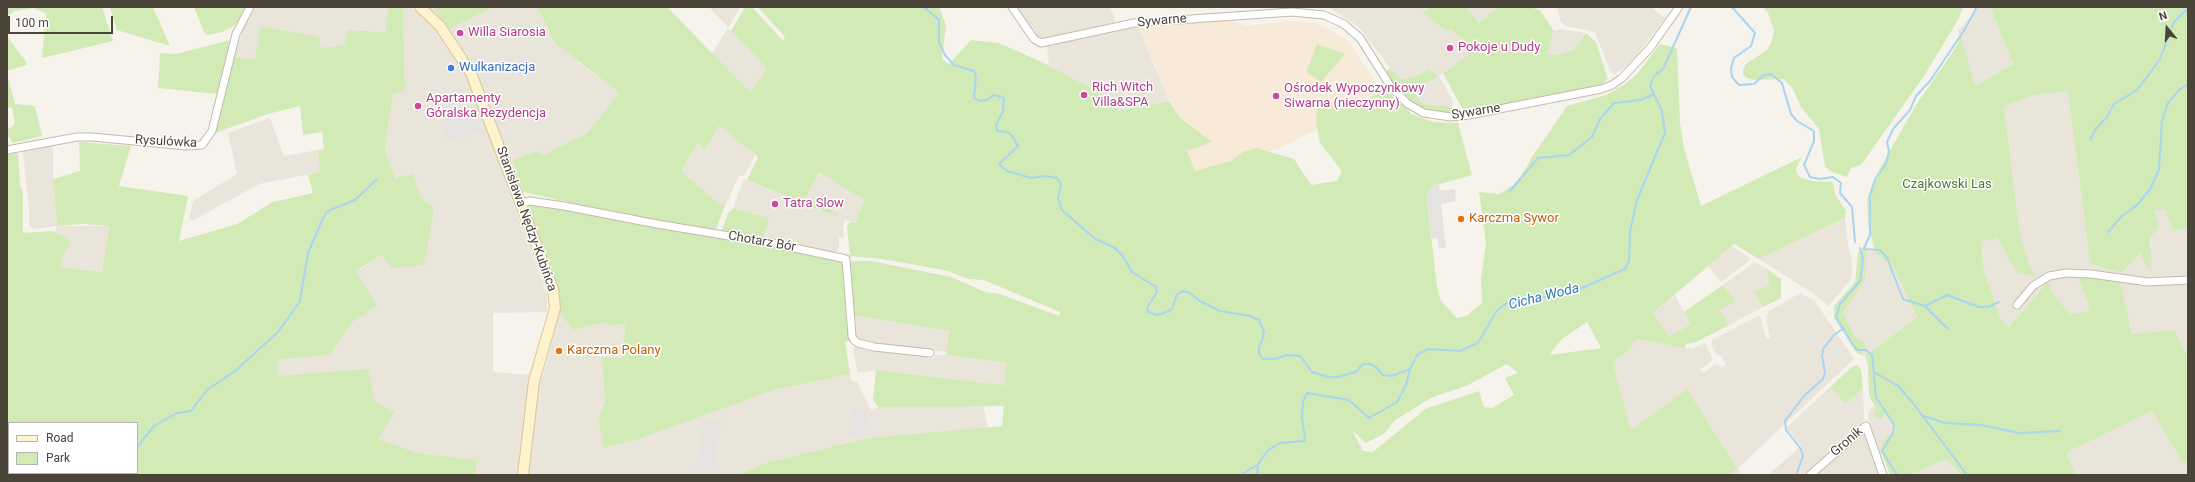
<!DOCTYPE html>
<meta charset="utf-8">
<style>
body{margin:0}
#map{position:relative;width:2195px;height:482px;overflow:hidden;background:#f6f3ec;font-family:Roboto,sans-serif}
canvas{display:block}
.frame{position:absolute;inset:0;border:8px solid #4b4439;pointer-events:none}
.legend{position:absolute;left:8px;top:422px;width:130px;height:52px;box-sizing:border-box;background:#fff;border:1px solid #b7b4b0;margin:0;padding:5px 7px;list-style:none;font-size:12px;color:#4b4439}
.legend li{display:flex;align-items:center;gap:8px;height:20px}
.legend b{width:20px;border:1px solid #b7b4b0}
.north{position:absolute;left:2147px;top:8px;width:40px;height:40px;-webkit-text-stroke:3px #fff;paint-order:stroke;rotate:342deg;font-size:11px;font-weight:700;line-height:16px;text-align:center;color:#4b4439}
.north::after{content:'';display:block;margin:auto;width:14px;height:18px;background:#4b4439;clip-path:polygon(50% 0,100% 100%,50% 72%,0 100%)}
.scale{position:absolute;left:8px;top:16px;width:105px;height:18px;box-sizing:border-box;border:2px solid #4b4439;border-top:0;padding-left:5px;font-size:12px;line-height:14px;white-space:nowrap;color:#4b4439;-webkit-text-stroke:3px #fff;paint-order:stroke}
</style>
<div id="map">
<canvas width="2195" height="482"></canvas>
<div class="frame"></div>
<ul class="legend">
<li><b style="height:5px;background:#fff3cd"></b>Road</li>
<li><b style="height:11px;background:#d2eab5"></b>Park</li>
</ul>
<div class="north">N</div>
<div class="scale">100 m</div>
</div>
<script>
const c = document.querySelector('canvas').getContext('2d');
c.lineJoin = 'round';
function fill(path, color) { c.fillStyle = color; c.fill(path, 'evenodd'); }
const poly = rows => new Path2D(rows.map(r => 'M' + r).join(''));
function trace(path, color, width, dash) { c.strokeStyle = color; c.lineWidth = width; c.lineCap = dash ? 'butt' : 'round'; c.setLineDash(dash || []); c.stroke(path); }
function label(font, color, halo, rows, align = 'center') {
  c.font = font + ' Roboto,sans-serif'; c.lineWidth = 3; c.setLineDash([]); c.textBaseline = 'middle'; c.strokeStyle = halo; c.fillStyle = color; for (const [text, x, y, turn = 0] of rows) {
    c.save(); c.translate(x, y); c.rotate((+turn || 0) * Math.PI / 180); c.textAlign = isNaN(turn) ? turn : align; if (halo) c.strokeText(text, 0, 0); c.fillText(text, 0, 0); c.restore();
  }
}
fill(poly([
 [256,7,389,7,386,32,347,30,344,45,255,59,234,57,243,28],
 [403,7,409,7,420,13,425,7,432,7,450,29,494,7,537,7,549,32,579,63,619,93,587,133,543,155,537,151,499,165,547,294,547,312,493,313,493,372,543,376,559,312,573,330,607,322,609,327,625,324,623,358,602,358,605,402,598,421,604,448,636,440,774,390,850,374,851,380,857,382,871,410,878,407,983,405,988,428,867,438,766,463,737,475,475,475,477,460,418,453,378,439,277,377,277,360,329,355,354,321,377,306,356,272,382,255,433,209,421,197,413,173,395,179,385,148,393,94,405,91],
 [709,7,740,7,728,28,767,69,750,92,712,54,728,27],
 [1015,7,1109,7,1115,18,1114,23,1042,39,1034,36],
 [1333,7,1427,7,1428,10,1421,15,1428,16,1447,32,1451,29,1475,50,1439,76,1453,102,1451,108,1423,104,1415,91,1398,78,1358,26,1331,9],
 [1466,7,1498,7,1479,23],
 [1557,7,1651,7,1665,18,1635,58,1614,75,1609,68,1595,32,1566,26,1560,20],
 [1974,7,1990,7,2013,64,1975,86,1958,31,1972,15],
 [1131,27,1139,28,1169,101,1118,111,1049,65,1047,46],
 [1560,29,1586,33,1574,49,1563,54,1547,56,1554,31],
 [2068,91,2090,264,2121,273,2140,253,2148,270,2154,211,2165,209,2173,231,2188,229,2188,357,2174,331,2132,334,2120,281,2078,276,2092,311,2070,315,2052,293,2047,281,2039,293,2009,327,2000,319,1983,267,1982,242,1997,236,2016,272,2029,264,2019,229,2004,105,2035,95],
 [270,118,284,156,318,150,321,172,259,184,192,221,189,219,193,201,237,174,228,133],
 [719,126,755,155,745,175,739,176,725,206,718,203,681,171,698,143,706,149],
 [53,146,53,179,57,226,109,226,102,272,61,267,63,255,70,245,61,234,56,232,56,226,34,229,29,226,29,208,23,152],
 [819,172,864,200,855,223,844,220,843,238,839,237,839,249,834,253,762,240,770,218,733,208,744,179,835,216,837,213,805,199],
 [1845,218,1847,239,1852,261,1852,275,1849,282,1828,306,1814,294,1759,259],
 [1732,246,1751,259,1721,282,1708,266],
 [1867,250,1875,252,1895,270,1917,317,1863,357,1845,324,1841,310,1865,281],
 [1756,263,1767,269,1769,285,1755,292,1763,307,1729,325,1718,310,1736,302,1723,285,1752,264],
 [1800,293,1814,300,1854,359,1738,468,1741,475,1730,475,1738,468,1687,389,1631,430,1614,367,1615,360,1627,352,1637,339,1692,349,1705,343,1712,358,1711,362,1700,369,1703,373,1716,364,1722,367,1726,364,1721,356,1716,355,1711,344,1712,340,1758,316,1761,318,1766,339,1770,338,1766,318,1768,312],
 [1675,295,1691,324,1669,336,1653,313],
 [852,315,949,331,947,352,893,347,861,342,854,335],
 [856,345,923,354,928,358,935,358,935,355,944,355,1006,363,1004,385,876,370,858,373,853,349],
 [1830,387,1845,404,1863,388,1864,418,1862,425,1808,475,1768,475,1801,446,1786,428],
 [1873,406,1879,412,1889,417,1896,432,1883,453,1880,454,1877,451,1868,417,1869,411],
 [2152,411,2183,462,2188,460,2188,475,2076,475,2066,453],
 [1864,430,1880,475,1815,475],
 [1946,459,1962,475,1910,475]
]), '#eae5da');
fill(poly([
 [1230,20,1246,26,1288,21,1314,23,1331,30,1350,44,1389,103,1347,117,1315,130,1278,149,1194,171,1155,64,1139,28]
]), '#f7ead8');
fill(poly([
 [7,7,102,7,113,41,42,58,46,13,33,8,15,11,7,16],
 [110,7,153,7,170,46,117,30],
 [194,7,246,7,238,22,232,27,222,32,207,35,204,32],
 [389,7,403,7,405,91,393,94,385,148,395,179,413,173,421,197,434,209,424,265,392,268,382,255,356,271,377,306,354,321,329,355,277,360,277,376,368,369,374,401,395,412,378,439,418,453,477,460,475,475,7,475,7,155,18,153,20,186,23,191,23,233,52,231,61,234,70,241,70,245,63,255,61,267,102,272,109,226,83,224,57,226,53,179,80,171,79,142,131,146,119,186,188,196,179,241,237,224,273,202,313,193,308,175,320,172,318,150,324,149,322,132,303,135,300,106,268,114,215,133,234,57,255,59,261,26,319,37,321,48,344,45,347,30,385,32],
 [9,423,137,423,137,473,9,473],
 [432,7,494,7,450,29],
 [537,7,667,7,750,92,767,69,731,31,745,7,752,7,783,41,785,37,758,7,939,7,946,25,942,59,949,64,971,40,999,43,1044,63,1115,102,1118,111,1169,101,1179,117,1212,142,1187,151,1195,171,1231,161,1243,152,1257,148,1294,159,1311,185,1337,181,1342,171,1320,143,1316,122,1318,104,1349,105,1369,99,1385,89,1412,114,1433,122,1458,123,1472,175,1430,187,1427,200,1437,287,1441,301,1457,318,1468,315,1482,303,1481,279,1486,243,1479,192,1499,194,1518,182,1532,157,1567,106,1606,95,1625,84,1638,73,1660,44,1677,48,1680,123,1684,148,1701,206,1802,157,1796,168,1797,174,1802,178,1812,181,1833,182,1835,194,1846,211,1845,218,1759,259,1734,244,1653,313,1669,336,1691,324,1684,312,1723,285,1736,302,1719,310,1729,325,1694,343,1686,344,1685,348,1637,339,1627,352,1615,360,1614,367,1631,430,1687,389,1738,469,1730,475,737,475,766,463,867,438,1002,426,1004,406,878,407,873,400,876,370,1004,385,1006,363,946,355,949,331,852,315,851,261,871,261,951,277,985,292,1000,294,1059,316,1060,312,984,280,968,279,948,271,883,259,850,256,847,226,850,222,855,223,864,200,819,172,805,199,838,213,835,216,747,180,758,157,719,126,705,150,698,143,681,171,718,203,725,206,716,229,713,231,649,220,523,192,512,160,537,151,543,155,587,133,619,93,555,43],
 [1587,322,1601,348,1549,355,1562,339],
 [1507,364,1518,373,1505,378,1514,395,1492,408,1484,407,1479,391,1425,409,1373,452,1363,451,1352,430,1366,443,1385,433,1395,420,1431,398,1468,385],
 [1427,7,1466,7,1479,23,1498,7,1529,7,1540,10,1554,31,1547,55,1563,54,1574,49,1586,33,1596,42,1608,79,1602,84,1574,91,1464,112,1443,73,1475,50,1451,29,1447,32,1428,16,1420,14,1428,10],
 [1763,7,1963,7,1958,20,1924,76,1861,165,1851,168,1847,177,1830,171,1825,166,1819,129,1801,107,1792,87,1783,79,1754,80,1747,78,1743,74,1743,70,1746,64,1767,50,1771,43,1774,31,1768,13],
 [1990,7,2188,7,2188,229,2173,231,2165,209,2154,211,2159,226,2150,238,2151,267,2148,270,2140,253,2121,273,2090,264,2068,91,2035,95,2004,106,2019,229,2029,264,2035,276,2016,272,1997,237,1982,242,1983,267,2000,318,2009,327,2039,293,2047,280,2052,293,2070,314,2091,311,2078,276,2120,281,2132,334,2174,330,2188,357,2188,460,2183,463,2152,411,2066,453,2076,475,1962,475,1946,459,1910,475,1890,475,1880,449,1888,433,1892,437,1896,431,1889,417,1885,414,1882,419,1874,416,1876,409,1869,395,1868,365,1865,357,1868,352,1869,353,1917,317,1895,270,1875,252,1868,224,1867,198,1880,168,1916,105,1954,50,1961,36,1975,86,2013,64],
 [7,36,26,62,27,65,7,71],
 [230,40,217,94,158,88,160,53,176,54],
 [1317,44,1345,54,1321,82,1306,72],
 [1390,68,1400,79,1415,77,1429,69,1438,77,1412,89,1423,104,1451,107,1455,111,1453,113,1437,113,1414,104,1395,85,1386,72],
 [7,74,15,104,35,106,42,136,13,143,7,134,7,130,15,124,12,107,7,108],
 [527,204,612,218,839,260,843,263,850,341,845,342,850,374,774,390,636,440,604,448,598,421,605,402,602,357,623,358,625,324,608,327,607,322,573,330,559,312,559,290],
 [733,208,770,218,762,240,721,232,728,213],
 [1864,250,1867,250,1865,281,1843,312,1854,336,1866,343,1863,353,1860,355,1856,352,1834,318,1834,306,1855,282,1858,252],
 [1767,269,1781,279,1781,298,1763,307,1755,292,1769,285],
 [1857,365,1861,370,1863,388,1845,404,1830,387,1852,367]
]), '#d2eab5');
fill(poly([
 [474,111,481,131,452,141,447,140,441,123],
 [1439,184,1440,191,1455,189,1456,201,1441,204,1446,248,1439,248,1437,238,1432,239,1427,200,1430,187],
 [852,408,868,410,865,437,849,435,851,420,856,421,856,417,851,416],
 [709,420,721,421,712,475,695,475,704,422]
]), '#e5e3e0');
trace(poly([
 [924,7,939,20,939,42,945,55,954,65,974,71,976,76,974,98,979,101,987,100,994,95,1004,98,1003,111,996,125,997,131,1008,132,1013,137,1018,146,999,164,1007,171,1031,178,1046,176,1057,178,1061,184,1058,199,1062,210,1094,238,1115,248,1122,255,1132,272,1156,287,1157,292,1148,306,1147,311,1156,315,1164,313,1172,309,1177,294,1183,291,1190,293,1200,301,1220,311,1250,316,1259,320,1264,332,1262,341,1259,347,1259,354,1263,359,1275,359,1287,355,1300,356,1312,372,1328,377,1337,377,1356,372,1363,364,1370,364,1376,367,1383,375,1392,376,1410,369],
 [1732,7,1755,33,1751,46,1734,58,1731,68,1732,77,1739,85,1754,84,1764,75,1771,74,1782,83,1791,114,1797,121,1814,131,1814,141,1804,165,1810,177,1820,179,1833,177,1841,183,1840,193,1852,207,1855,242],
 [2090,140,2095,130,2107,117,2114,104,2137,90,2144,81,2160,59,2174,22,2188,8],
 [1509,192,1538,158,1569,155,1592,137,1600,119,1614,103,1640,100,1653,95],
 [2108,232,2121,217,2137,205,2151,188,2159,169,2162,121,2168,103,2180,89,2188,84],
 [1860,248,1863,259,1860,281,1840,304,1836,317,1853,345,1858,350,1866,350,1872,355,1876,397,1894,425,1893,433,1882,451,1897,475],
 [1864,248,1870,235,1870,196,1875,179,1886,164,1889,151,1887,142,1893,129,1910,110,1916,96,1930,81,1965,29,1977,7],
 [1863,249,1880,250,1887,258,1903,299,1925,306,1948,329],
 [1925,306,1947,295,1979,307,1988,307,1999,302],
 [1874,372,1898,386,1913,403,1967,475],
 [1921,415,1945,423,1981,425,2019,433,2060,431],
 [137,447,154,426,177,413,191,411,207,390,235,371,278,332,300,301,308,253,325,214,328,211,355,200,377,179],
 [109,475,111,473],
 [1241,475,1258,464],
 [1257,475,1258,464,1268,450,1280,443,1304,441,1305,439,1302,417,1303,402,1307,393,1349,400,1369,418,1397,402,1406,385,1410,369,1418,354,1428,349,1460,351,1478,343,1496,312,1505,304,1573,292,1625,269,1629,261,1630,232,1637,200,1665,133,1662,111,1650,86,1654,76,1663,69,1691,7],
 [1796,475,1803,456,1801,449,1786,430,1785,421,1804,396,1823,379,1825,372,1822,356,1823,349,1834,335,1844,328]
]), '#a9d4f2', 2);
const street = poly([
 [1012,7,1034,39,1041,43,1134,23,1292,12,1324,15,1344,24,1360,38,1391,87,1408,104,1424,113,1451,117,1469,115,1601,89,1612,85,1622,78,1650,48,1679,7],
 [7,150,77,137,92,137,187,146,202,145,212,131,236,34,250,7],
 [521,203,530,201,564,206,657,224,771,243,846,259,852,336,854,340,858,343,874,347,930,353],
 [2017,305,2033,286,2049,276,2066,273,2091,274,2148,282,2188,280],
 [1810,475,1866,426,1883,475]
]);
const secondary = poly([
 [420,7,440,26,471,73,553,289,555,308,534,381,523,475]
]);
trace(street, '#c2bbae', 9);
trace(secondary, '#d6c79b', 12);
trace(street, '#fff', 7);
trace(secondary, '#fff3cd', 10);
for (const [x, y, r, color] of [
 [460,33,4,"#d1479c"],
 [1450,48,4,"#d1479c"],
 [451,68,4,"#3f7fe0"],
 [1084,95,4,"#d1479c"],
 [1276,96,4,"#d1479c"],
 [418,106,4,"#d1479c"],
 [775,204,4,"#d1479c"],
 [1461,219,4,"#e8710a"],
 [559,351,4,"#e8710a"]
]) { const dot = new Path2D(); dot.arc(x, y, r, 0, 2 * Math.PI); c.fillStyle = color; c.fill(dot); trace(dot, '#fff', 1.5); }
label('13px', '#4b4439', '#fff', [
 ["Sywarne",1162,21,-5],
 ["Sywarne",1476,112,-9],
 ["Rysulówka",166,142,3],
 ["Stanisława Nędzy-Kubińca",526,219,70],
 ["Chotarz Bór",762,242,10],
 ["Gronik",1847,442,-41]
]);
label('13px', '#b23c85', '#fff', [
 ["Willa Siarosia",468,33],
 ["Pokoje u Dudy",1458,48],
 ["Rich Witch",1092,88],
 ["Villa&SPA",1092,103],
 ["Ośrodek Wypoczynkowy",1284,89],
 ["Siwarna (nieczynny)",1284,104],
 ["Apartamenty",426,99],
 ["Góralska Rezydencja",426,114],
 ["Tatra Slow",783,204]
], 'left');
label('13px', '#366cbe', '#fff', [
 ["Wulkanizacja",459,68]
], 'left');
label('13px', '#4a7f2a', '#fff', [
 ["Czajkowski Las",1947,185]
]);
label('13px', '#c56008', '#fff', [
 ["Karczma Sywor",1469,219],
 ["Karczma Polany",567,351]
], 'left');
label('italic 14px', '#2e7ab2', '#fff', [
 ["Cicha Woda",1544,297,-14]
]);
</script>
